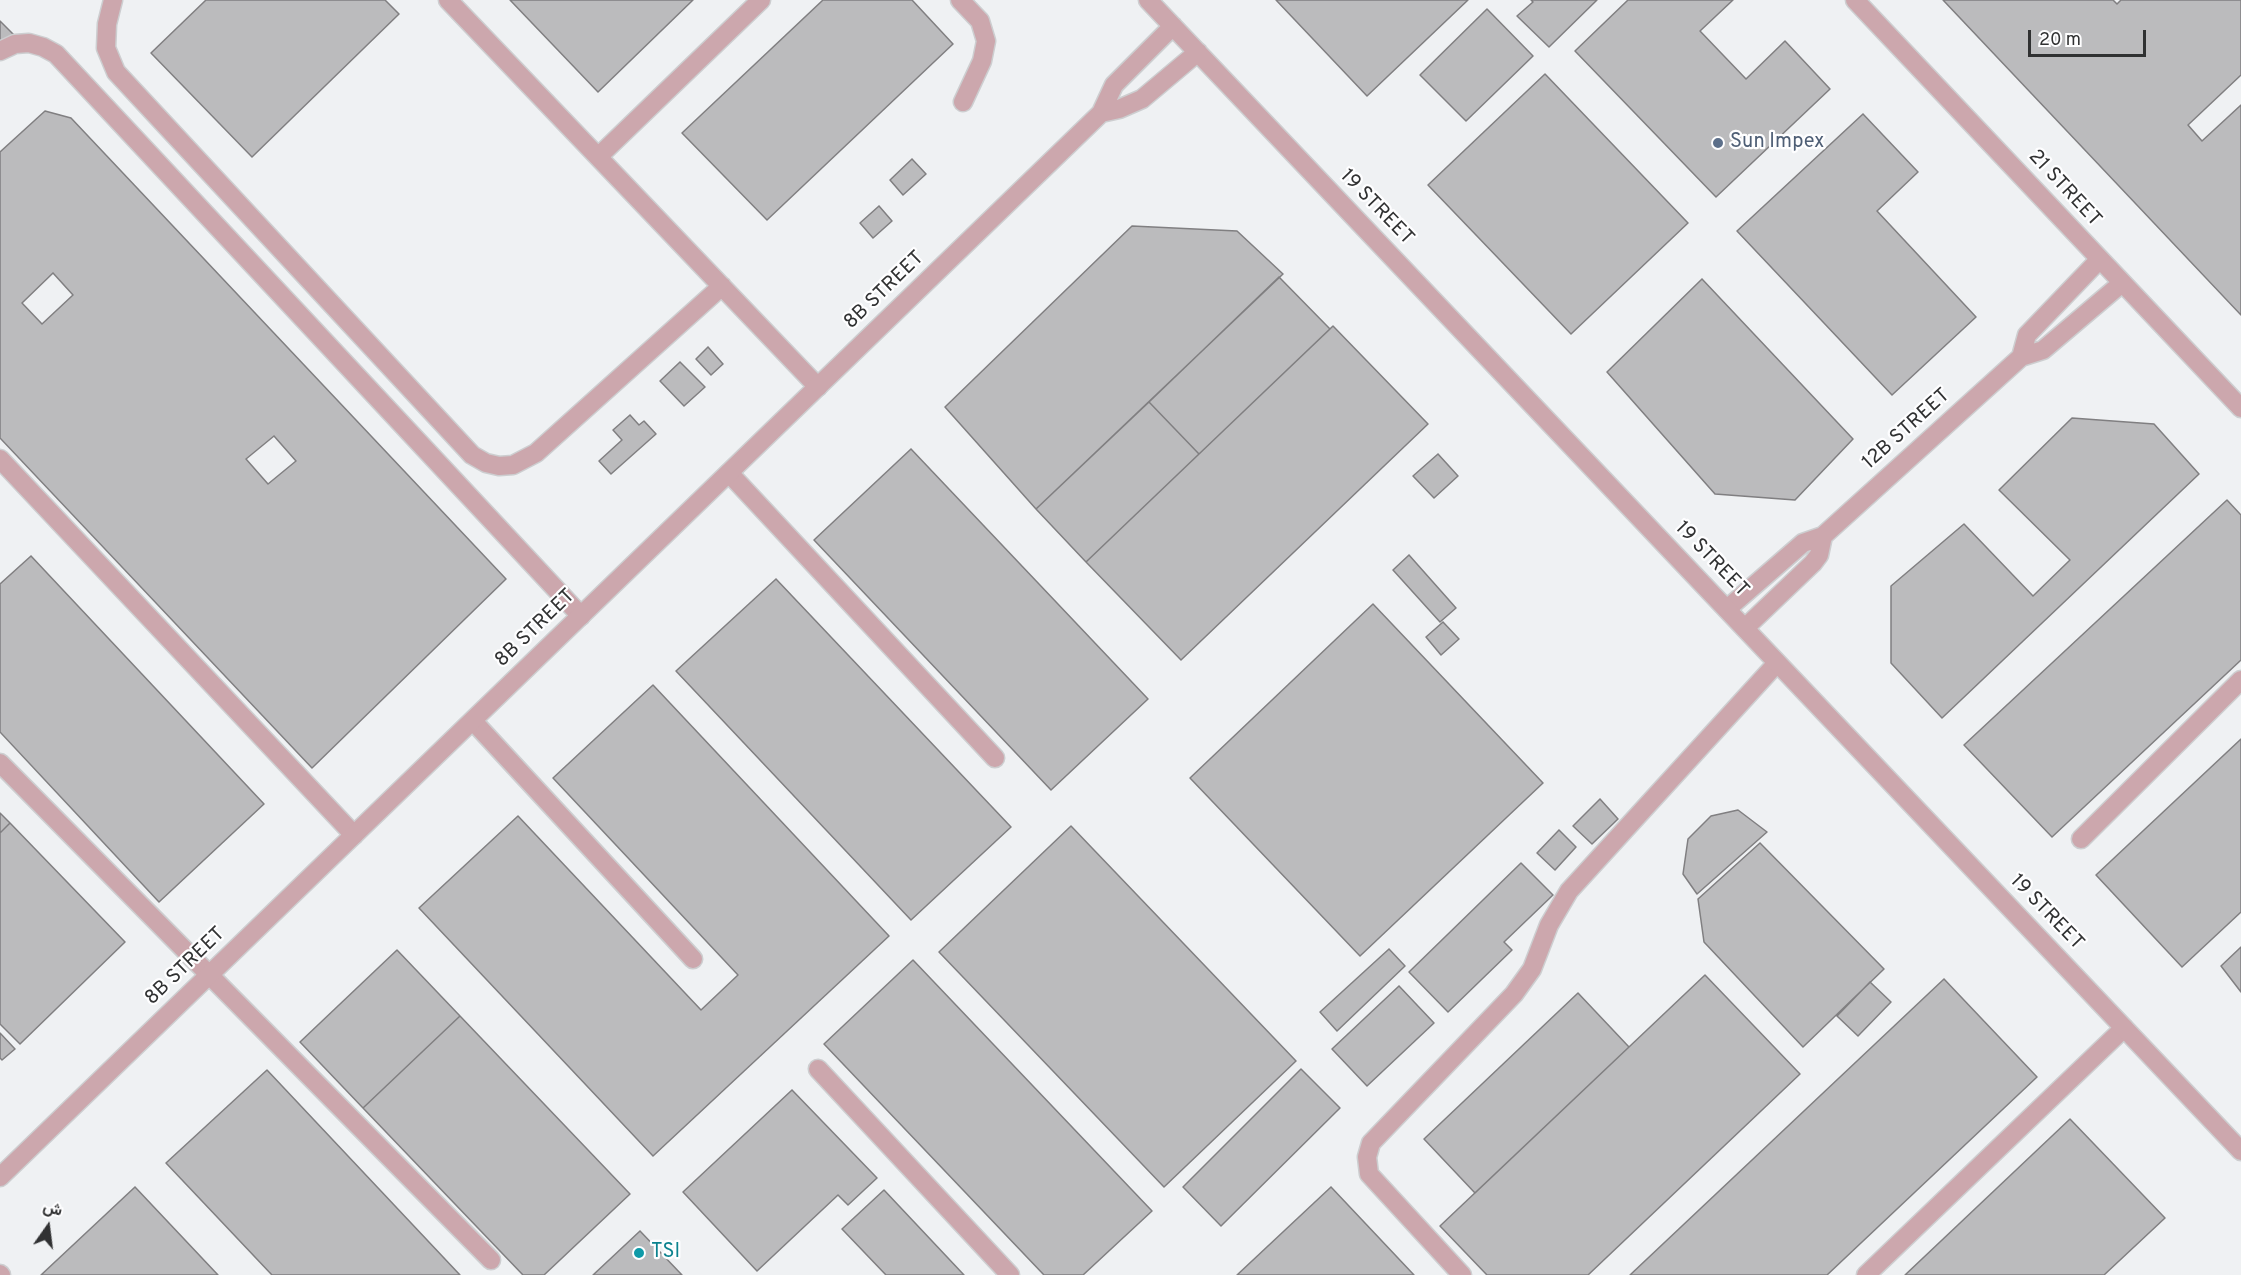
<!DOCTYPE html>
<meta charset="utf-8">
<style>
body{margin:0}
#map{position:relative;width:2241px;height:1275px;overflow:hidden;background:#eff1f3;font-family:Overpass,Vazirmatn,sans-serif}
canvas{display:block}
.north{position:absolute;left:18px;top:1197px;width:60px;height:60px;-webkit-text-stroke:4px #fefeff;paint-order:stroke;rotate:14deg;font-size:16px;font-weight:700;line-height:24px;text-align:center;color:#303132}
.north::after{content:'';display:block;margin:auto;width:21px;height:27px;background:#303132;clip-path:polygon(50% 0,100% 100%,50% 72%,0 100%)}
.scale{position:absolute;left:2028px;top:30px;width:118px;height:27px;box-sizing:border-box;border:3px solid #303132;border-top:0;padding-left:8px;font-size:18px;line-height:21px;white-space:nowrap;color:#303132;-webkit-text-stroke:4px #fefeff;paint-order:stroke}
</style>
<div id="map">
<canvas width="2241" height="1275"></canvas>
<div class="north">ش</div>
<div class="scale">20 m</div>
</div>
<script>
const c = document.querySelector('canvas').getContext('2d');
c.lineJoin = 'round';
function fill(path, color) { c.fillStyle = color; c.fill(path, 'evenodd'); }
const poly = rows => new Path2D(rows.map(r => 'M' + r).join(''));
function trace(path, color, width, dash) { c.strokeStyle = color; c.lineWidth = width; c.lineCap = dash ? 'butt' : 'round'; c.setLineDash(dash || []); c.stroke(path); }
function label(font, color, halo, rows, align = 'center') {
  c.font = font + ' Overpass,sans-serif'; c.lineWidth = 4.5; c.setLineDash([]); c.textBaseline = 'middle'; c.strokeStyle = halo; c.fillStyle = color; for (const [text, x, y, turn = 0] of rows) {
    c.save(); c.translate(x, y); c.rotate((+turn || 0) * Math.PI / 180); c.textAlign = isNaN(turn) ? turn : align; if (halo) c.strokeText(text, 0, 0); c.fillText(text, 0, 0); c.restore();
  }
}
const building = poly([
 [206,0,385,0,399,14,252,157,151,53,206,0],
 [510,0,693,0,598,92,510,0],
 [823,0,912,0,953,44,767,220,682,133,823,0],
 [1276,0,1468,0,1367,96,1276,0],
 [1531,0,1597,0,1549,47,1517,16,1533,2,1531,0],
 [1628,0,1733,0,1700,31,1746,79,1785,41,1830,89,1716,197,1575,51,1628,0],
 [1943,0,2113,0,2117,4,2121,0,2241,0,2241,75,2188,125,2202,141,2241,105,2241,315,1943,0],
 [1487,9,1533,56,1466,121,1420,75,1487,9],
 [0,21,15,36,0,51,0,21],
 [1545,74,1688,223,1571,334,1428,185,1545,74],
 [45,111,71,118,506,579,312,768,0,438,0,152,45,111],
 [53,273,73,295,42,324,22,303,53,273],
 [274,436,296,461,268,484,246,459,274,436],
 [1863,114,1918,172,1877,211,1976,317,1892,395,1737,231,1863,114],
 [912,159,926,174,903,195,890,180,912,159],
 [879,206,892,221,873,238,860,223,879,206],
 [1132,226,1237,231,1283,274,1036,509,945,407,1132,226],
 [1279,277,1330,329,1199,454,1149,402,1279,277],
 [1702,279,1853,439,1795,500,1715,494,1607,372,1702,279],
 [1333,326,1428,424,1181,660,1086,562,1333,326],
 [708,347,723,364,711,375,696,359,708,347],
 [680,362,705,387,684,406,660,381,680,362],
 [1149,402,1199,454,1086,562,1036,509,1149,402],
 [630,415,639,425,644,421,656,434,611,474,599,461,622,440,613,430,630,415],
 [2072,418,2154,424,2199,474,1942,718,1891,663,1891,586,1964,524,2033,596,2070,560,1999,490,2072,418],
 [911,449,1148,699,1051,790,814,540,911,449],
 [1438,454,1458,476,1434,498,1413,476,1438,454],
 [2227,500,2241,515,2241,660,2052,837,1964,745,2227,500],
 [1409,555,1456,608,1440,622,1393,570,1409,555],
 [31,556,264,804,159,902,0,732,0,584,31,556],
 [776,579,1011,827,911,920,676,671,776,579],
 [1373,604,1543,783,1360,956,1190,778,1373,604],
 [1443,622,1459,639,1441,655,1426,637,1443,622],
 [653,685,889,936,653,1156,419,908,518,816,701,1010,738,975,553,778,653,685],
 [2241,739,2241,912,2182,967,2096,875,2241,739],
 [1600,799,1618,819,1592,844,1573,826,1600,799],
 [1738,810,1767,832,1697,894,1683,874,1688,839,1711,816,1738,810],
 [0,813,10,823,0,833,0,813],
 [10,823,125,942,20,1044,0,1024,0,833,10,823],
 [1071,826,1296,1061,1164,1187,939,952,1071,826],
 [1559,830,1576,847,1555,870,1537,853,1559,830],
 [1760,843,1884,969,1803,1047,1704,942,1698,899,1760,843],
 [1521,863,1553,895,1504,942,1512,950,1448,1012,1409,972,1521,863],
 [2241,947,2241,992,2221,966,2241,947],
 [1389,949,1405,966,1337,1031,1320,1012,1389,949],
 [397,950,460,1016,363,1108,300,1042,397,950],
 [913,960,1152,1211,1083,1275,1044,1275,824,1044,913,960],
 [1705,975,1800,1074,1588,1275,1487,1275,1440,1226,1705,975],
 [1944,979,2037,1077,1827,1275,1630,1275,1944,979],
 [1870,982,1891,1002,1858,1036,1837,1016,1870,982],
 [1399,986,1434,1023,1367,1086,1332,1049,1399,986],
 [1578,993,1629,1047,1475,1193,1424,1139,1578,993],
 [460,1016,630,1194,544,1275,523,1275,363,1108,460,1016],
 [0,1033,15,1049,2,1060,0,1058,0,1033],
 [1301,1069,1340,1108,1221,1226,1183,1187,1301,1069],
 [267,1070,460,1275,272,1275,166,1163,267,1070],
 [792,1090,877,1178,848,1205,838,1195,757,1271,683,1192,792,1090],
 [2070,1119,2165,1218,2104,1275,1905,1275,2070,1119],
 [135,1187,218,1275,41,1275,135,1187],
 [1331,1187,1414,1275,1237,1275,1331,1187],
 [884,1190,964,1275,886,1275,842,1229,884,1190],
 [640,1231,682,1275,593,1275,640,1231]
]);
fill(building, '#bbbbbd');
trace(building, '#807f81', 1.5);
const lane = poly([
 [113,0,107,24,106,48,116,72,472,455,486,463,499,466,513,465,536,453,722,286],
 [448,0,818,387],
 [960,0,980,21,986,41,982,61,963,102],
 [1855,0,2241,408],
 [0,51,15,44,29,43,43,47,56,54,581,616],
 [598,157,761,0],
 [2021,357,2027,335,2100,259],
 [0,459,354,835],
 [729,473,995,758],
 [1727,609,1803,543,1823,536,2021,357,2043,350,2122,283],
 [1745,628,1813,563,1819,555,1823,536],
 [473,721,693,959],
 [0,763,491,1260],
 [2081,839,2241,680],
 [818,1069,1010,1275],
 [0,1274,1,1275],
 [1462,1275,1369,1174,1367,1157,1371,1143,1514,994,1532,969,1549,925,1569,891,1777,663],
 [1866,1275,2124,1028]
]);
const street = poly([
 [1148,0,2241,1151],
 [1101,113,1119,109,1142,99,1198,52],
 [0,1177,1101,113,1114,85,1173,26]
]);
trace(lane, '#cdced0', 21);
trace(street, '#cdced0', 21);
trace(lane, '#cca7ad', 18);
trace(street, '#cca7ad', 18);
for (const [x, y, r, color] of [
 [1718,143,6,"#5c6f8a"],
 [639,1253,6,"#0f9aa8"]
]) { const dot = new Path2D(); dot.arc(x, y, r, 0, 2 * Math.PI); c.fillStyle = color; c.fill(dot); trace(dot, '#fefeff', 2); }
label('20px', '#4e5e75', '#fefeff', [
 ["Sun Impex",1730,143]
], 'left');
label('20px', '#303132', '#fefeff', [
 ["21 STREET",2064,189,47],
 ["19 STREET",1376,208,46],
 ["8B STREET",885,291,-44],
 ["12B STREET",1907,430,-42],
 ["19 STREET",1711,560,46],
 ["8B STREET",536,629,-44],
 ["19 STREET",2046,913,46],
 ["8B STREET",186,967,-44]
]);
label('20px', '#0d838f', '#fefeff', [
 ["TSI",651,1253]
], 'left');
</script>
